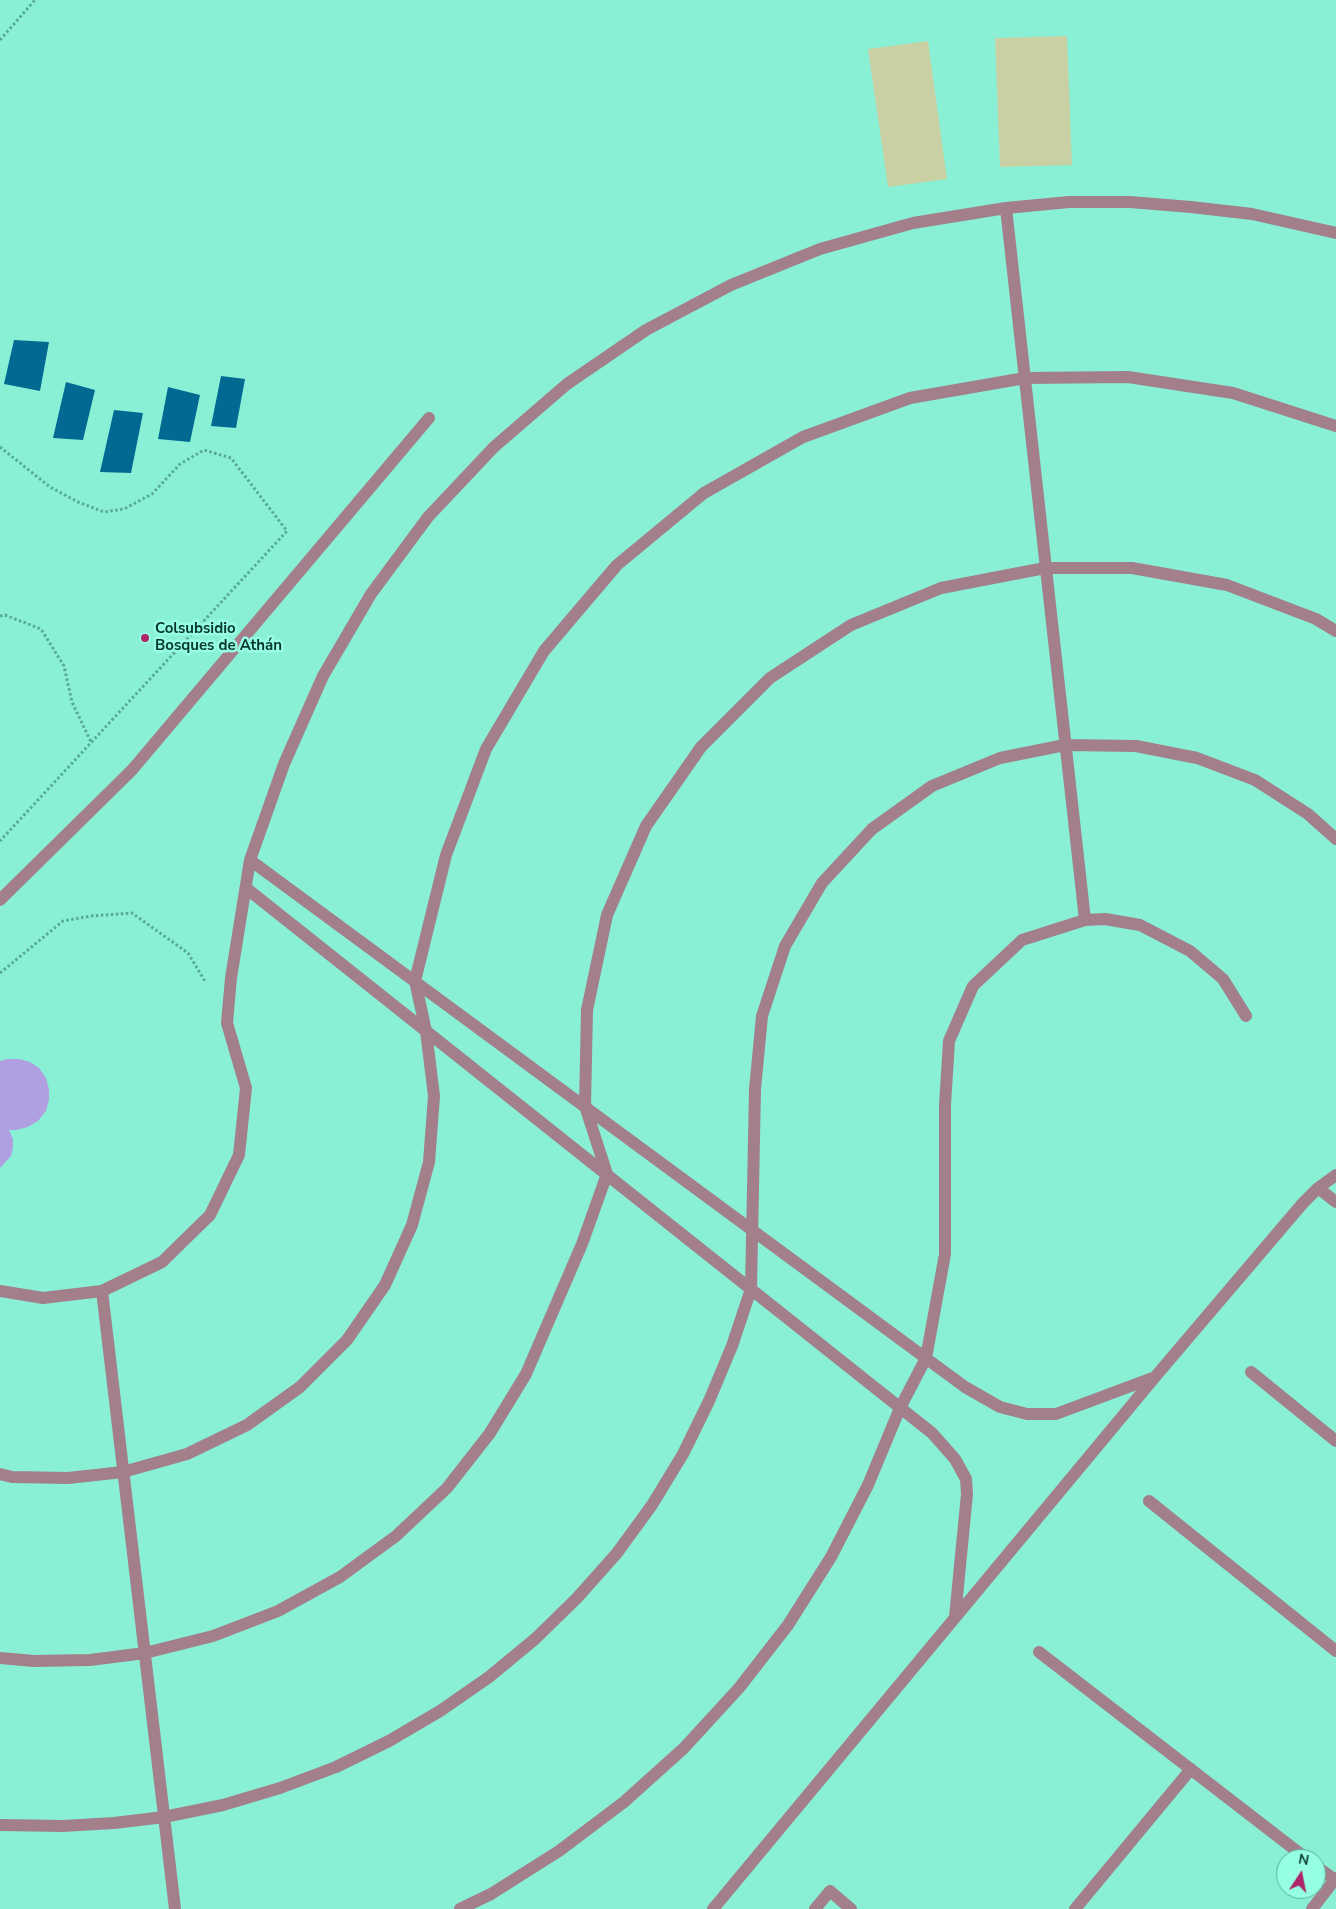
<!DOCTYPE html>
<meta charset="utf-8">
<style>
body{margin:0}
#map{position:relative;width:1336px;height:1909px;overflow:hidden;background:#89f0d6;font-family:"Nunito Sans",sans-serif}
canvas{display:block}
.north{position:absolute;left:1276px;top:1849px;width:50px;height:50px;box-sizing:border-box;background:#96fee3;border:1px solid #5dae9a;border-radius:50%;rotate:11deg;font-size:14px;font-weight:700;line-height:20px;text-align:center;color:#08372d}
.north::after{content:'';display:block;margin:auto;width:18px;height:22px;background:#ad2569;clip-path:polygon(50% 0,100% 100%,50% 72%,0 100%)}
</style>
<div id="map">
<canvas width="1336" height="1909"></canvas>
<div class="north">N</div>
</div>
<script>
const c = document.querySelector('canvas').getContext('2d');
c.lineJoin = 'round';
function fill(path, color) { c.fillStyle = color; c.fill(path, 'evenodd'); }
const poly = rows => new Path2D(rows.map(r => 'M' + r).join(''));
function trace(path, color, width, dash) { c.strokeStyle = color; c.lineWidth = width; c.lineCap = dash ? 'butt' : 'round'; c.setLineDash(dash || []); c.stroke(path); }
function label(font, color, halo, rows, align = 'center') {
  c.font = font + ' "Nunito Sans",sans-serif'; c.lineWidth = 5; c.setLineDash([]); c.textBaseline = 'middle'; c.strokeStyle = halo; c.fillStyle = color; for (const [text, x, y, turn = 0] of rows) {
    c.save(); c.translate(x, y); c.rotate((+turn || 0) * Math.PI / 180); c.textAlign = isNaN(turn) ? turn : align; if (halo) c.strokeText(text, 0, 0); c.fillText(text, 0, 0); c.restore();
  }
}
fill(poly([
 [1067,36,1072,165,1000,167,995,38],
 [928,41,947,179,888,187,868,49]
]), '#c9d1a4');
fill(poly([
 [7,1059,19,1059,30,1062,39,1068,46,1078,49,1089,49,1100,46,1111,38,1121,28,1127,16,1130,9,1130,13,1139,13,1148,11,1156,0,1168,0,1061]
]), '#b0a0e1');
fill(poly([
 [14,340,49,342,40,391,4,384],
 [221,376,245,379,236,428,211,426],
 [66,382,95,390,83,440,53,438],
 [168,387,200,395,190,442,158,439],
 [114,410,143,413,131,473,100,472]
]), '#026993');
trace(poly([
 [0,40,35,0],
 [0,447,50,487,78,502,104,512,124,509,152,494,180,464,204,450,231,458,287,531,0,841],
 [0,616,5,615,41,629,64,666,72,702,91,742],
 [0,973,63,921,91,916,132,913,188,953,206,983]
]), '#58aa96', 3, [2.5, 2.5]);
trace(poly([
 [1006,208,1085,920],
 [250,860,965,1387,1000,1407,1027,1414,1056,1414,1155,1377],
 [246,888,932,1433,955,1459,966,1479,967,1494,955,1617],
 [0,900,132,770,429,418],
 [1318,1188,1336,1202],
 [0,1291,43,1298,102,1291,162,1262,210,1215,239,1155,246,1088,227,1023,231,978,250,860,284,764,323,676,371,594,428,517,494,447,567,384,646,330,731,285,820,249,913,223,1006,208,1069,202,1130,202,1191,207,1252,214,1336,233],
 [102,1291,175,1909],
 [1251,1372,1336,1441],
 [0,1474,12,1477,68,1478,123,1472,187,1454,247,1425,300,1387,347,1340,385,1285,412,1225,429,1162,434,1096,426,1031,415,981,446,855,486,749,544,651,617,565,704,493,803,437,910,398,1025,378,1128,377,1233,393,1336,426],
 [1149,1501,1336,1651],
 [1039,1652,1307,1859],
 [0,1658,34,1661,90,1660,145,1653,213,1636,278,1611,340,1577,396,1536,447,1488,490,1433,526,1374,582,1244,607,1174,585,1106,587,1010,607,915,646,826,701,747,770,678,851,625,941,588,1045,568,1132,568,1227,585,1316,619,1336,631],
 [0,1825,63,1826,114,1823,164,1817,223,1805,280,1788,336,1767,389,1741,440,1711,489,1677,535,1639,577,1598,617,1553,652,1505,683,1454,709,1401,732,1346,751,1289,755,1089,762,1016,785,946,822,883,872,829,932,786,1000,758,1065,745,1136,746,1197,758,1255,780,1308,814,1336,839],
 [1316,1866,1335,1880],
 [460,1909,491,1894,559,1851,624,1802,684,1748,739,1688,788,1625,831,1557,868,1485,900,1408,926,1358,945,1254,945,1105,949,1041,973,986,1022,940,1085,920,1105,919,1140,925,1190,951,1223,979,1246,1016],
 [713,1909,1155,1377,1303,1203,1318,1188,1336,1175],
 [815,1909,830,1891,851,1909],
 [1075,1909,1191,1769],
 [1312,1909,1336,1878]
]), '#a27f8b', 12);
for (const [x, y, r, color] of [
 [145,638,5,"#ad2569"]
]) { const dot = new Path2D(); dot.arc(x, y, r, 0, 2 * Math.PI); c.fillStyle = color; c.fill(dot); trace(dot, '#96fee3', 2); }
label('bold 15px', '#08372d', '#96fee3', [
 ["Colsubsidio",155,629],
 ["Bosques de Athán",155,646]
], 'left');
</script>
